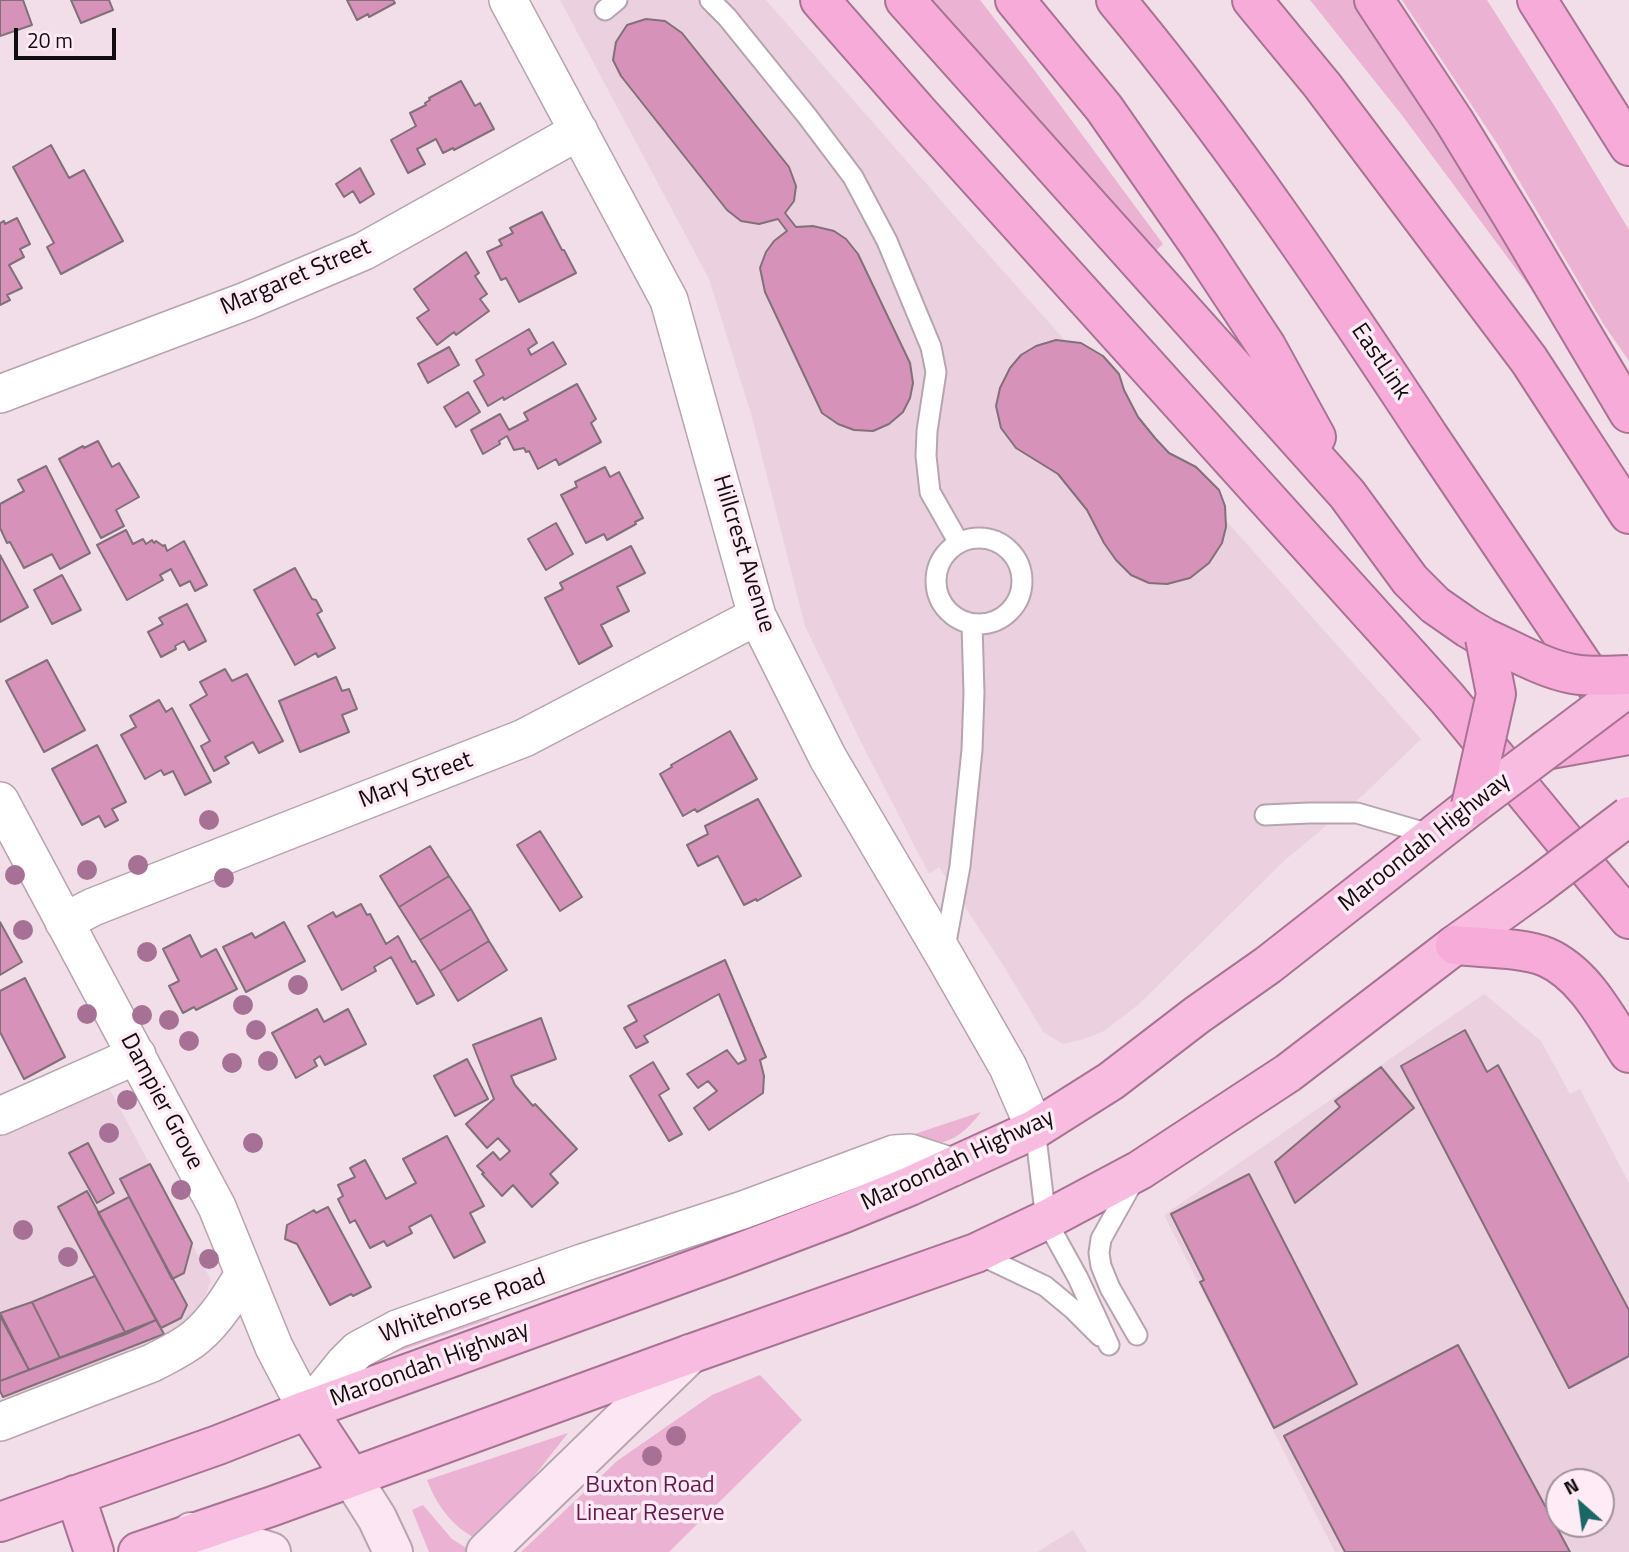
<!DOCTYPE html>
<html>
<head>
<meta charset="utf-8">
<style>
  body { margin:0 }
  #map { position:relative; width:1629px; height:1552px; overflow:hidden; background:#f1dee8; font-family:"Titillium Web",sans-serif }
  canvas { display:block }
  .north { position:absolute; left:1545px; top:1468px; width:70px; height:70px; box-sizing:border-box; background:#feebf5; border:2px solid #a09299; border-radius:50%; rotate:332deg; font-size:19px; font-weight:700; line-height:28px; text-align:center; color:#120c0f }
  .north::after { content:''; display:block; margin:auto; width:24px; height:32px; background:#1a6766; clip-path:polygon(50% 0,100% 100%,50% 72%,0 100%) }
  .scale { position:absolute; left:14px; top:28px; width:102px; height:32px; box-sizing:border-box; border:4px solid #120c0f; border-top:0; padding-left:9px; font-size:21px; line-height:24px; white-space:nowrap; color:#120c0f; -webkit-text-stroke:5px #feebf5; paint-order:stroke }
</style>
</head>
<body>
<div id="map">
<canvas width="1629" height="1552"></canvas>
<div class="north">N</div>
<div class="scale">20 m</div>
</div>
<script>
const c = document.querySelector('canvas').getContext('2d');
c.lineJoin = 'round';
function fill(path, color) {
  c.fillStyle = color;
  c.fill(path, 'evenodd');
}
function stroke(path, color, width, dash) {
  c.strokeStyle = color;
  c.lineWidth = width;
  c.lineCap = dash ? 'butt' : 'round';
  c.setLineDash(dash || []);
  c.stroke(path);
}
function write(font, color, halo, rows, align = 'center') {
  c.font = font + ' "Titillium Web",sans-serif';
  c.lineWidth = 7;
  c.setLineDash([]);
  c.textBaseline = 'middle';
  c.strokeStyle = halo;
  c.fillStyle = color;
  for (const [text, x, y, turn = 0] of rows) {
    c.save();
    c.translate(x, y);
    c.rotate((+turn || 0) * Math.PI / 180);
    c.textAlign = isNaN(turn) ? turn : align;
    if (halo) c.strokeText(text, 0, 0);
    c.fillText(text, 0, 0);
    c.restore();
  }
}
fill(new Path2D(`
  M560 0H766L979 244 1421 739 1363 795 1285 860 1138 1005 1104 1031 1084 1039 1063 1044 1044 1033 1003 965 939 867 929 874 861 742 805 626 752 417 709 279Z
  M1484 994 1541 1041 1570 1094 1580 1089 1629 1183V1552H1335L1164 1215ZM1559 1482H1601V1524H1559Z
  M96 1063 211 1280 194 1326 0 1403V1102Z
  M1073 1530 1087 1552H1037Z`), '#ebd1df');
fill(new Path2D(`
  M922 0H980L1032 67 1163 244 1152 254Z
  M1310 0H1353L1425 107 1551 316 1401 114Z
  M1402 0H1487L1557 110 1629 230V361L1604 325 1498 145Z
  M981 1112C969 1128 954 1143 932 1144 922 1145 910 1140 899 1139Z
  M480 1311 490 1319 383 1357 408 1337Z
  M760 1375 802 1420 669 1552H521L617 1461 712 1395Z
  M568 1433 516 1499 479 1540C453 1528 437 1506 427 1480Z
  M423 1505 452 1539 468 1549V1552H429L412 1510Z`), '#ecb2d4');
const building = new Path2D(`
  M0 0H23L32 25 0 36Z
  M71 0H109L113 10 81 23Z
  M347 0H393L395 3 369 17 368 14 357 20Z
  M646 19 665 21 682 33 789 167 796 186 794 201 785 213 796 227 813 226 834 231 846 239 858 254 910 363 913 383 910 398 903 412 889 424 873 431 854 430 838 424 822 413 765 292 760 268 766 252 774 241 787 231 778 219 759 224 741 221 727 210 621 76 613 60 616 42 627 25Z
  M461 81 475 106 480 103 494 129 454 150 453 148 443 153 436 139 417 149 425 164 408 173 391 140 416 126 410 113 426 105 425 103 430 100 429 98Z
  M51 145 69 178 84 170 123 241 61 274 47 247 54 243 13 167Z
  M360 168 374 194 360 203 353 191 344 197 336 184Z
  M542 212 562 250H564L576 273 519 302 506 278 501 280 487 252 502 245 499 240 513 233 510 228Z
  M17 218 30 244 20 249 24 257 9 265 22 288 7 295 10 300 0 305V223L4 221 5 224Z
  M466 252 479 273 475 276 487 294 480 299 489 311 456 335 454 332 437 345 417 318 429 310 414 289Z
  M529 329 537 343 528 349 531 355 553 342 566 364 504 400 503 397 488 406 474 381 484 375 476 360Z
  M1056 340 1081 343 1103 356 1119 374 1124 390 1138 417 1155 438 1169 453 1196 467 1219 490 1225 506 1226 527 1222 543 1209 563 1190 578 1167 584 1149 583 1131 575 1116 560 1104 543 1087 510 1058 474 1016 448 1001 428 996 406 1000 388 1010 368 1021 355 1036 346Z
  M449 347 459 365 428 383 418 364Z
  M577 384 596 419 591 423 601 442 559 465 556 459 538 469 529 451 526 452 524 448 514 450 507 436 499 441 500 444 483 454 471 430 500 414 509 430 528 420 524 413Z
  M468 392 480 412 456 427 444 407Z
  M98 441 112 467 119 463 139 497 116 510 124 526 101 538 59 459 83 446 84 448Z
  M46 466 90 553 60 569 52 554 24 568 10 542 7 543 0 528V504L24 491 18 480Z
  M605 467 610 477 619 472 643 518 635 522 636 524 607 540 604 534 586 543 561 495 577 487 575 482Z
  M556 523 573 554 546 570 528 539Z
  M126 530 133 544 143 539 146 544 152 540 154 543 156 541 163 546 165 545 167 551 184 541 207 585 195 591 190 581 180 586 171 569 160 575 163 580 127 600 97 545Z
  M631 546 645 573 617 587 629 611 601 625 612 646 579 664 545 598 563 589 560 583Z
  M0 555 28 607 0 622Z
  M295 568 312 599 316 600 322 611 317 614 335 648 318 657 316 653 295 665 254 590Z
  M62 575 81 610 52 624 34 590Z
  M187 604 206 641 189 650 184 641 175 646 176 649 161 657 148 632 163 624 159 618Z
  M47 660 85 730 44 752 6 681Z
  M225 669 232 681 247 674 283 741 259 753 253 742 225 757 229 763 214 771 201 746 210 741 190 705 207 695 200 682Z
  M336 677 342 691 349 689 357 709 342 715 349 732 300 752 279 701Z
  M159 700 166 712 172 708 211 782 185 795 173 771 164 775 161 770 145 779 121 735 136 727 130 716Z
  M730 731 757 779 697 812 695 809 683 816 660 774 672 767 671 765Z
  M97 745 126 802 112 809 118 820 105 827 99 816 82 825 52 769Z
  M758 799 801 876 757 901 756 899 744 905 718 856 698 866 687 845 708 834 705 826Z
  M540 831 582 897 560 911 517 845Z
  M430 846 449 876 399 907 380 876Z
  M449 876 471 909 420 940 399 907Z
  M361 904 367 915 370 914 386 944 398 936 412 962 415 961 434 995 417 1004 391 957 374 967 376 971 342 990 308 926 333 912 336 917Z
  M471 909 489 941 440 971 420 940Z
  M0 922 22 962 0 975Z
  M284 922 305 961 246 992 223 947 252 933 255 938Z
  M190 935 201 957 216 949 237 989 196 1010 194 1007 183 1013 169 986 179 981 163 949Z
  M489 941 507 970 458 1001 440 971Z
  M725 960 766 1057 760 1060 764 1076 763 1093 709 1130 694 1108 717 1091 708 1081 698 1088 687 1074 727 1050 738 1064 746 1060 719 994 644 1036 648 1042 636 1048 624 1028 637 1021 628 1006Z
  M25 978 65 1057 24 1079 0 1032V991Z
  M317 1009 324 1022 348 1009 366 1044 325 1065 320 1056 314 1060 317 1066 296 1078 272 1033Z
  M541 1018 556 1059 511 1076 515 1085 533 1106 535 1104 577 1149 550 1174 558 1183 532 1207 513 1185 502 1196 482 1174 484 1173 477 1166 493 1152 500 1160 510 1151 498 1138 487 1148 466 1124 494 1099 473 1045Z
  M1465 1030 1487 1072 1498 1065 1629 1310V1356L1569 1388 1401 1066Z
  M467 1059 488 1099 455 1116 434 1076Z
  M653 1062 669 1089 659 1095 682 1134 669 1141 630 1076Z
  M1381 1067 1414 1108 1295 1203 1275 1162 1340 1107 1335 1101Z
  M447 1136 484 1206 470 1213 485 1242 454 1258 431 1215 409 1227 412 1233 387 1246 384 1241 370 1248 355 1220 350 1223 338 1199 343 1196 338 1185 355 1177 350 1168 365 1160 386 1199 416 1183 403 1159Z
  M88 1143 114 1193 97 1203 69 1153Z
  M150 1164 192 1243 184 1273 172 1279 120 1179Z
  M1249 1174 1357 1384 1274 1428 1200 1282 1204 1280 1171 1214Z
  M87 1191 156 1320 126 1334 58 1207Z
  M129 1197 187 1305 181 1318 161 1328 98 1213Z
  M328 1207 371 1287 353 1296 351 1294 330 1305 297 1244 285 1239 287 1225 314 1210 316 1213Z
  M95 1276 126 1334 60 1358 32 1302Z
  M32 1302 60 1358 29 1370 0 1313Z
  M0 1316 29 1370 0 1381Z
  M156 1320 164 1334 3 1397 0 1391V1381Z
  M1458 1345 1570 1552H1345L1284 1436Z`);
fill(building, '#d792ba');
stroke(building, '#817079', 2);
const service = new Path2D(`
  M710 0 727 17 807 116 853 177 887 241 931 347 936 372 927 431 926 456 930 492 959 543
  M605 10 617 0
  M936 581a43 43 0 1 1 86 0a43 43 0 1 1-86 0Z
  M1265 815 1309 813H1357L1433 835
  M944 953 960 866 972 750 974 693 972 624
  M1035 1129 1046 1220 1078 1278 1109 1345
  M1134 1180 1101 1239 1099 1253 1101 1266 1110 1288 1137 1335
  M976 1253 1045 1286 1074 1310 1100 1336`);
const minor = new Path2D(`
  M508 0 669 300 757 616 828 758 944 955 1008 1067 1035 1129
  M0 394 246 301 364 251 579 131
  M0 801 217 1207 274 1347 307 1410 344 1364 358 1350 397 1329 582 1263 743 1210 894 1154 910 1153 953 1167
  M64 922 93 907 524 738 757 616
  M0 1116 137 1055
  M0 1422 152 1363C167 1355 183 1348 196 1337 216 1320 230 1297 244 1274`);
const secondary = new Path2D(`
  M351 1477 377 1518 393 1552
  M191 1532 252 1546 271 1552
  M486 1552 690 1354`);
const trunk = new Path2D(`
  M307 1410 351 1477
  M75 1495 94 1552
  M0 1522 218 1445 307 1410 728 1257 844 1213 910 1186 1035 1129 1111 1081 1197 1015 1268 965 1471 806
  M138 1552 273 1506 690 1354 976 1253 1046 1220 1140 1170 1288 1073 1455 945 1537 886`);
const motorway = new Path2D(`
  M820 0 919 113 1447 698 1629 919
  M905 0 1347 494 1410 580 1435 605 1468 628 1485 638
  M1015 0 1104 108 1200 246 1266 346 1316 437
  M1116 0C1230 137 1330 286 1428 435 1495 535 1562 635 1629 734
  M1252 0 1322 85 1529 360 1629 514
  M1374 0 1454 121 1514 219 1629 413
  M1537 0 1629 146
  M1545 750 1629 735
  M1455 945C1481 948 1522 947 1546 957 1585 974 1607 1019 1629 1053`);
stroke(service, '#b6a4ae', 23);
stroke(minor, '#b6a4ae', 40);
stroke(secondary, '#b6a4ae', 42);
stroke(trunk, '#a77392', 42);
stroke(motorway, '#a77392', 42);
stroke(service, '#fff', 19);
stroke(minor, '#fff', 37);
stroke(secondary, '#fde6f3', 38);
stroke(trunk, '#f8bce0', 38);
stroke(motorway, '#f7abd8', 38);
const trunkBridge = new Path2D(`
  M1471 806 1629 687
  M1537 886 1629 816`);
const motorwayBridge = new Path2D(`
  M1485 638C1512 650 1544 669 1573 674 1591 677 1611 676 1629 675
  M1471 806 1496 694 1485 638`);
stroke(trunkBridge, '#a77392', 42, []);
stroke(motorwayBridge, '#a77392', 42, []);
stroke(trunkBridge, '#f8bce0', 38);
stroke(motorwayBridge, '#f7abd8', 38);
c.fillStyle = '#a67194';
for (const [x, y] of [
  [209,820],
  [138,865],
  [87,870],
  [15,875],
  [224,878],
  [23,930],
  [147,952],
  [298,985],
  [243,1005],
  [87,1014],
  [142,1015],
  [169,1020],
  [256,1030],
  [189,1041],
  [268,1061],
  [232,1063],
  [127,1100],
  [109,1133],
  [253,1143],
  [181,1190],
  [23,1230],
  [68,1257],
  [209,1259],
  [676,1436],
  [652,1456]
]) {
  c.beginPath();
  c.arc(x, y, 10, 0, 2 * Math.PI);
  c.fill();
}
write('24px', '#120c0f', '#feebf5', [
  ["Margaret Street",296,278,-23],
  ["EastLink",1380,362,56],
  ["Hillcrest Avenue",743,554,73],
  ["Mary Street",416,781,-21],
  ["Maroondah Highway",1425,843,-38],
  ["Dampier Grove",161,1102,62],
  ["Maroondah Highway",958,1161,-25],
  ["Whitehorse Road",463,1307,-20],
  ["Maroondah Highway",430,1365,-20]
]);
write('24px', '#69184f', '#feebf5', [
  ["Buxton Road",650,1486],
  ["Linear Reserve",650,1514]
]);
</script>
</body>
</html>
